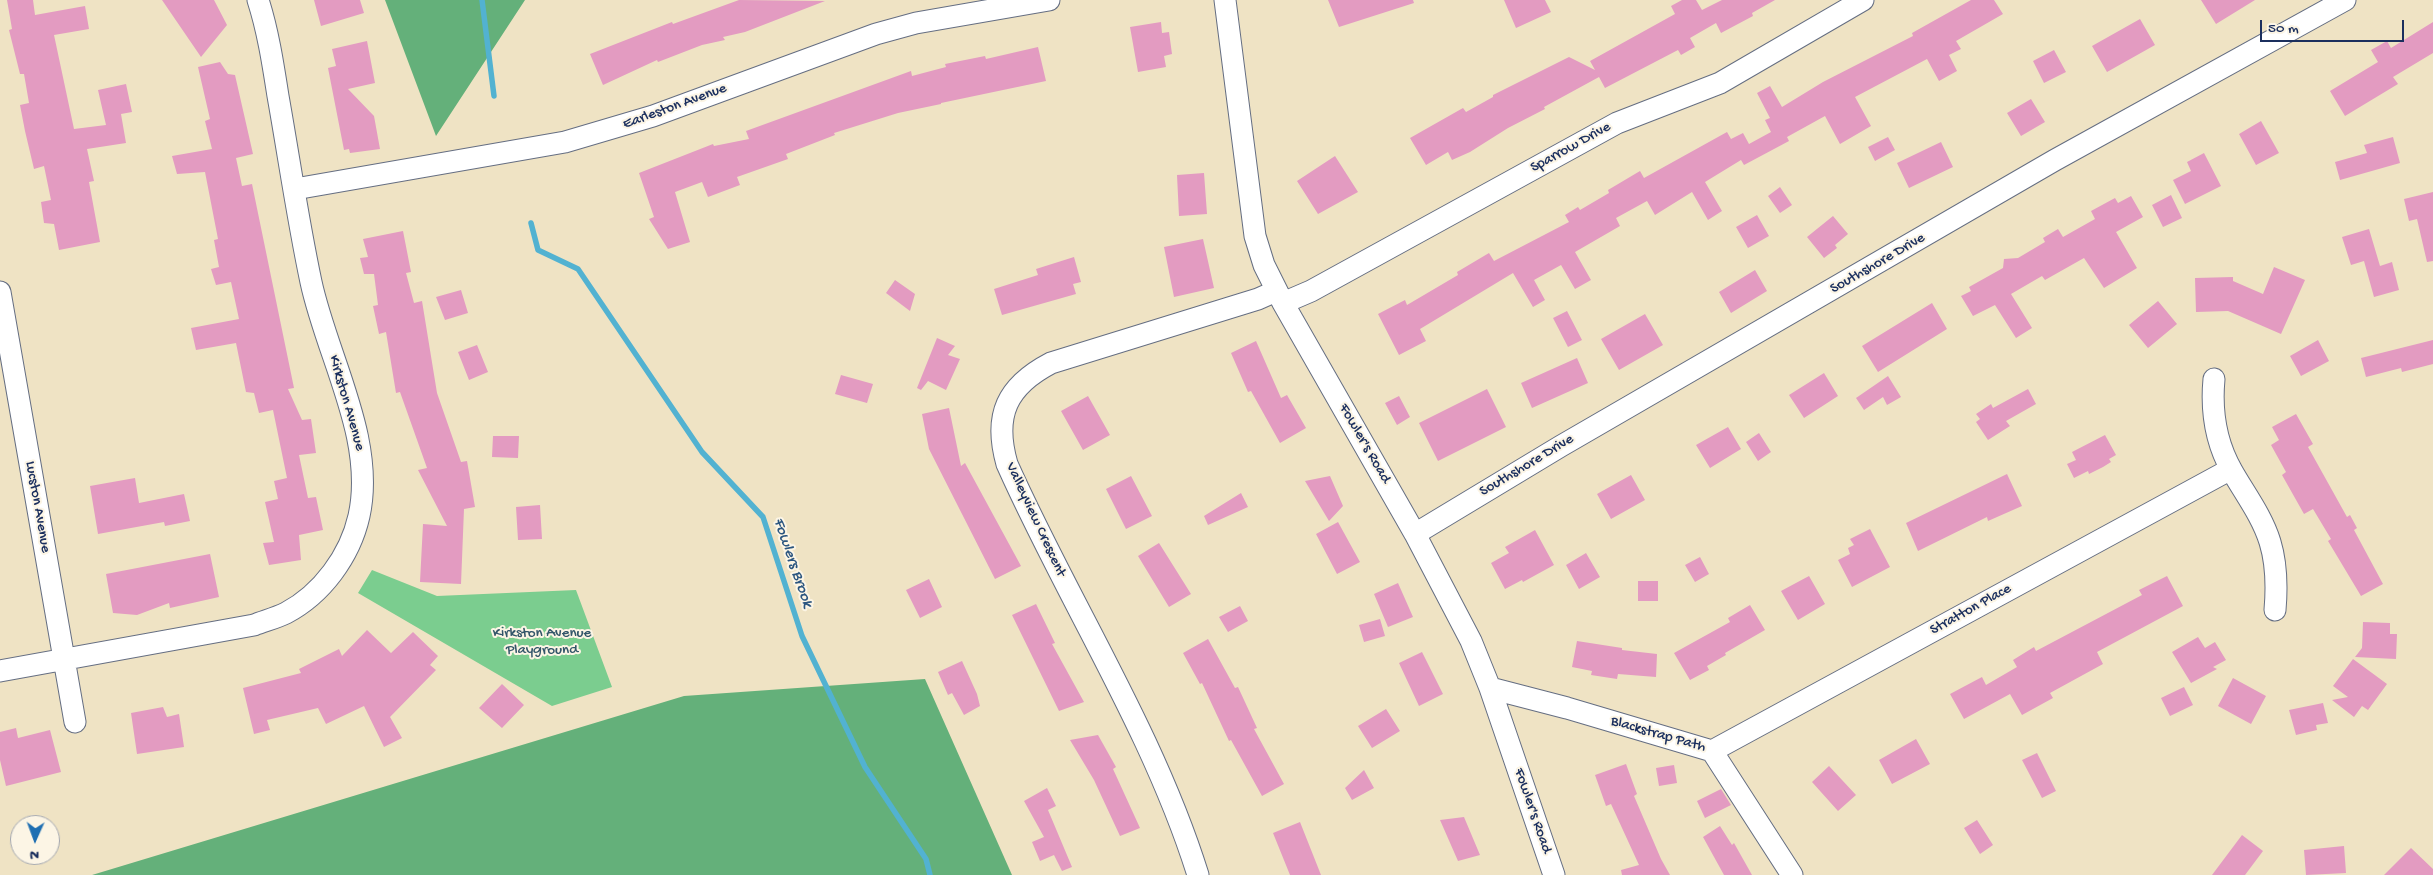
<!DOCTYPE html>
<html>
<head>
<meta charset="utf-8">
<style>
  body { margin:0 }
  #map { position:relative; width:2433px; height:875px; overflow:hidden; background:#efe3c4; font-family:"Gochi Hand",sans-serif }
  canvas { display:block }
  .north { position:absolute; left:10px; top:815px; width:50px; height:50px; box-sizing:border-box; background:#fcf5e5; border:1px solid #a2a6af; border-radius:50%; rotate:182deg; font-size:14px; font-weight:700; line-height:20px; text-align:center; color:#1b2f5e }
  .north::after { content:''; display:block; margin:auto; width:18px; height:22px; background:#1f6fb2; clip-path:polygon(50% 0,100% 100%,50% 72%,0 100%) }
  .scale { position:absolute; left:2260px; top:20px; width:144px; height:22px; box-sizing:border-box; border:2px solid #1b2f5e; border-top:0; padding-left:6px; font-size:15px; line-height:18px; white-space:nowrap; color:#1b2f5e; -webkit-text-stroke:4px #fcf5e5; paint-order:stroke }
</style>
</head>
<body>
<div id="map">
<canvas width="2433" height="875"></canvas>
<div class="north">N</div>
<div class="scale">50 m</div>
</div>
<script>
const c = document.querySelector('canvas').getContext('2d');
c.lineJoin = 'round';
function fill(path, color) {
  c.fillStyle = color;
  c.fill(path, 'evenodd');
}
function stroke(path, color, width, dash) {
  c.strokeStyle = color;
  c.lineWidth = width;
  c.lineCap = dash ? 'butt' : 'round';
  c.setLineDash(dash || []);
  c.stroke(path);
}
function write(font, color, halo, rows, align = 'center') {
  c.font = font + ' "Gochi Hand",sans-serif';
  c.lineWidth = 4;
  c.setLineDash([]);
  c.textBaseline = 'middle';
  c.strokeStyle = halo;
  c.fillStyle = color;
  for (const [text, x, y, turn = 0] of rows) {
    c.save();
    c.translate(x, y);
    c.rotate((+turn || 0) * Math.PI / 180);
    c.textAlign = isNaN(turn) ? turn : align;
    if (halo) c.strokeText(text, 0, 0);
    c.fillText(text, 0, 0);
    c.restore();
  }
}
fill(new Path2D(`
  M372 570 437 596 576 590 612 687 552 706 358 593Z`), '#7bcd8f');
fill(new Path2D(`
  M385 0H525L436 136Z
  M925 679 1012 875H92L684 696Z`), '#64b07a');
stroke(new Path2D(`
  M482 0 494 96
  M531 223 538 250 578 269 702 452 763 517 802 636 865 767 926 859 930 875`), '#52b2d1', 5.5);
fill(new Path2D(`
  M7 0H33L35 15 85 6 89 29 54 35 74 129 106 125 98 90 126 84 132 112 121 114 126 143 87 149 94 181 89 182 100 242 59 250 54 224 44 223 41 202 51 200 44 166 34 169 25 131 20 105 29 103 24 74H20L9 30 12 29Z
  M162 0H214L227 25 201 57Z
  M314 0H360L364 13 321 26Z
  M739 0 825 1 745 32 723 37 725 40 702 45 658 62 657 60 603 85 590 54 672 22 673 24Z
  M1328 0H1413L1414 3 1339 27Z
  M1504 0H1545L1551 12 1516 28Z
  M1682 0H1696L1702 10 1722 0H1775L1752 13 1753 16 1721 33 1716 23 1690 38 1695 47 1681 55 1678 50 1605 88 1599 77 1544 107 1545 109 1508 128 1470 152 1452 160 1448 152 1426 165 1410 138 1463 108 1466 112 1493 97V95L1569 57 1595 70 1590 61 1675 14 1671 6Z
  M1971 0H1994L2003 14 1956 41 1961 49 1949 55 1957 71 1939 81 1927 59 1855 97 1871 126 1840 144 1825 116 1787 137 1789 141 1744 165 1741 160 1705 182 1722 211 1708 220 1692 192 1655 215 1647 201 1616 218 1620 226 1575 252 1591 280 1575 289 1561 265 1534 280 1545 300 1533 307 1513 273 1420 329 1426 341 1399 355 1378 314 1405 300 1407 305 1458 275 1457 272 1489 253 1494 261 1569 222 1565 215 1578 207 1580 210 1609 193 1608 190 1640 171 1644 178 1727 132 1731 139 1743 133 1749 144 1771 132 1765 120 1770 118 1757 93 1770 86 1782 107 1823 82 1913 36 1912 33Z
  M2201 0H2255L2216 24Z
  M2140 19 2155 45 2107 72 2092 46Z
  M1161 22 1162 33 1169 32 1172 54 1164 56 1166 67 1138 72 1130 27Z
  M2433 22V53L2393 77 2398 84 2345 116 2330 91 2378 62 2371 50 2387 41 2391 48Z
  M367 41 375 83 348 89 374 116 380 149 350 153 349 149 344 150 328 68 336 66 332 49Z
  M1038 47 1046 81 941 103V104L898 113 834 133 835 135 786 154 788 159 737 177 740 185 708 197 702 182 675 192 690 242 668 249 649 219 654 217 639 173 713 144 714 146 749 139 746 131 911 71 912 76 946 67 945 64 985 56 986 59Z
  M2054 50 2066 72 2044 83 2033 61Z
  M220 62 228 74 235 75 253 154 236 158 242 186 252 184 294 388 288 389 302 420 311 419 316 453 299 455 308 498 316 497 323 530 299 535 301 560 269 565 263 543 274 542 265 502 278 499 274 481 287 478 273 410 259 413 254 393 246 392 236 343 196 350 191 328 239 319 231 282 216 285 211 269 219 267 214 240 218 239 205 172 177 174 172 156 212 149 205 121 210 119 198 67Z
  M2031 99 2045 122 2021 136 2007 113Z
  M2261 121 2279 153 2256 165 2239 134Z
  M1888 137 1895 150 1875 161 1868 147Z
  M2393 137 2400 163 2340 180 2335 162 2367 153 2364 145Z
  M1941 142 1953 167 1909 188 1897 163Z
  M2204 153 2221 186 2185 204 2173 180 2191 171 2187 162Z
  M1335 156 1358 192 1318 214 1297 181Z
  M1204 173 1207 214 1179 216 1177 175Z
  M1780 187 1792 205 1780 213 1768 196Z
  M2433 192V261L2427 262 2417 219 2409 221 2404 199Z
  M2171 195 2182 218 2163 227 2152 205Z
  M2131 196 2143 217 2116 232 2137 268 2104 288 2084 258 2045 280 2042 276 2011 294 2032 328 2016 338 1995 305 1973 316 1961 296 1971 291 1969 287 2003 268 2004 259 2018 258 2045 242 2043 238 2058 229 2063 237 2095 219 2091 211 2115 198 2118 203Z
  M1757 215 1769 236 1748 248 1736 227Z
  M1833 216 1848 234 1835 245 1837 248 1824 258 1807 237Z
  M2369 229 2380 266 2392 262 2399 290 2374 297 2364 261 2351 265 2342 237Z
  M403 231 411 272 406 273 414 303 422 301 437 393 461 462 467 461 475 507 464 509 461 584 420 582 423 524 447 526 418 470 427 468 400 392 396 393 386 332 379 334 373 306 378 305 374 274H364L360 258 368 257 363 239Z
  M1203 239 1214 288 1174 297 1164 247Z
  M1074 257 1081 282 1073 284 1076 294 1002 315 994 289 1038 275 1036 269Z
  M2274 267 2305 280 2281 334 2228 311 2196 312 2195 278 2233 277V281L2263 294Z
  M1755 270 1767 291 1731 313 1719 292Z
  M895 280 915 294 910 311 886 293Z
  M461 290 468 313 445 320 436 297Z
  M2158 301 2177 324 2148 348 2129 325Z
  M1932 303 1947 329 1878 372 1862 346Z
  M1567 311 1582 340 1568 347 1553 318Z
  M1645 314 1663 345 1619 370 1601 339Z
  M937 338 955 346 948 355 960 359 946 390 928 381 921 390 917 388Z
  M2318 340 2329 361 2301 376 2290 356Z
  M2433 340V364L2402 372 2401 368 2366 377 2361 358Z
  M1256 341 1281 398 1287 395 1306 428 1280 443 1251 391 1248 392 1231 353Z
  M477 345 488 372 469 380 458 352Z
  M1577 358 1588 383 1532 408 1521 383Z
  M1824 373 1838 396 1804 418 1789 395Z
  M841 375 873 384 867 403 835 394Z
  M1888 376 1901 397 1887 405 1883 397 1864 410 1856 398Z
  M1487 389 1506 427 1438 461 1419 423Z
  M2028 389 2036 404 2006 421 2010 426 1988 440 1976 422 1980 419 1976 414 1991 404 1993 408Z
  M1088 396 1110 435 1083 450 1061 411Z
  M1399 396 1410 417 1397 425 1385 403Z
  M949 408 961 466 965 463 1021 566 995 579 929 449 922 414Z
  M2296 414 2313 444 2308 447 2347 517 2350 515 2357 528 2354 530 2383 584 2361 596 2328 541 2331 539 2313 509 2304 514 2282 475 2286 472 2271 445 2279 440 2272 427Z
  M1728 427 1741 449 1710 468 1696 445Z
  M1759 433 1771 452 1758 461 1746 442Z
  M2105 435 2116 455 2109 459 2111 462 2103 467 2089 474 2088 471 2074 478 2067 464 2076 460 2072 452Z
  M493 436H519L518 458 492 457Z
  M2007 474 2022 506 1988 521 1987 517 1918 551 1906 523Z
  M1631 475 1645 500 1611 519 1597 494Z
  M1131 476 1152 516 1126 529 1106 489Z
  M1330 476 1343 506 1329 521 1305 481Z
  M135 478 139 503 184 494 190 521 165 526 164 522 98 534 90 486Z
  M1241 493 1248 507 1208 525 1204 516Z
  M540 505 542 539 518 540 516 507Z
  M1338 522 1360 562 1337 574 1316 534Z
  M1870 529 1890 567 1852 587 1838 560 1850 554 1848 548 1854 545 1850 539Z
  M1535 530 1554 565 1523 582 1522 580 1505 589 1491 563 1509 553 1505 547Z
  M1159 543 1191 594 1169 607 1138 556Z
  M1586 553 1600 577 1579 589 1566 565Z
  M210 554 219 597 170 608 169 603 137 615 113 613 106 574Z
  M1700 557 1709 574 1695 582 1685 565Z
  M1809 576 1825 604 1798 620 1781 591Z
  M2167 576 2183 606 2097 652 2103 664 2050 693 2053 698 2022 715 2010 694 1964 719 1950 694 1982 677 1986 685 2017 667 2013 660 2034 647 2036 651 2142 595 2139 590Z
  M929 579 942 607 920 618 906 590Z
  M1638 581H1658V601H1638Z
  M1398 583 1413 617 1388 627 1374 594Z
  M1036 604 1055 643 1052 644 1084 702 1059 711 1012 615Z
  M1750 605 1765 630 1725 653 1726 655 1707 666 1709 670 1690 680 1674 653 1730 622 1728 618Z
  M1240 606 1248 621 1228 632 1219 617Z
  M1380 619 1385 636 1364 642 1359 625Z
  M2363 622 2390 623V634H2397L2396 659 2355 657 2362 648Z
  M367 630 391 653 413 632 438 656 430 665 436 670 390 717 402 738 384 747 364 706 326 724 318 708 267 720 270 730 254 734 243 688 301 673 299 669 339 649 342 656Z
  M2198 637 2205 648 2215 642 2226 660 2213 667 2217 669 2191 683 2172 652Z
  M1208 639 1235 688 1238 687 1257 728 1254 729 1284 784 1262 796 1231 740 1229 741 1202 683 1200 684 1183 653Z
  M1577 641 1622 648V650L1657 654 1656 677 1618 674 1617 679 1591 675 1592 671 1572 667Z
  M1422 652 1443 694 1419 706 1399 663Z
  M2353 659 2387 684 2368 710 2362 706 2354 717 2332 700 2348 697 2333 686Z
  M962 661 977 694 980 706 964 715 952 693 948 695 938 672Z
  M2233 678 2266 696 2251 724 2218 706Z
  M502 684 524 705 502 728 479 708Z
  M2184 687 2193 705 2170 716 2161 698Z
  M2323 703 2328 723 2316 725 2317 730 2296 735 2289 710Z
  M163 707 167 717 179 714 184 747 137 754 131 713Z
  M1386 709 1400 731 1372 748 1358 726Z
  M16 728 18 738 50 730 61 772 6 786 0 760V732Z
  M1098 735 1116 767 1113 769 1140 828 1120 836 1094 780 1070 740Z
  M1916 739 1930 764 1892 784 1879 760Z
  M2037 753 2056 791 2042 798 2022 760Z
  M1626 764 1637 794 1634 796 1661 859 1670 875H1622L1621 870 1639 865 1611 804 1606 806 1595 775Z
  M1674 765 1677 783 1659 786 1656 768Z
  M1829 766 1856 795 1838 811 1812 782Z
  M1364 770 1374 788 1352 800 1345 788Z
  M1047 788 1056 806 1048 810 1072 867 1062 871 1054 855 1040 861 1032 842 1044 837 1024 801Z
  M1721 789 1731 805 1705 818 1697 801Z
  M1464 817 1480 855 1458 861 1440 820Z
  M1977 820 1993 845 1980 854 1964 828Z
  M1300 822 1321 875H1290L1273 833Z
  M1720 826 1732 845 1734 843 1752 875H1724L1703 837Z
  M2242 835 2263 851 2245 875H2212Z
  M2344 846 2346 873 2306 875 2304 850Z
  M2411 848 2433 869V875H2384Z`), '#e39bc1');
const minor = new Path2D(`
  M1225 0 1255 236 1264 265 1283 303 1415 534 1471 641 1490 688 1554 875
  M295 189 565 142 653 116 876 34 916 23 1049 0
  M0 292 75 722
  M1283 303 1311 291 1617 123 1720 83 1863 0
  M2214 379C2211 411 2216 443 2232 471 2245 494 2262 516 2270 542 2277 565 2277 587 2275 610
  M1415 534 1561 446 2055 160 2345 0
  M0 671 254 625C264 621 276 618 286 613 322 594 350 556 359 516 376 439 327 357 311 282 298 221 289 158 278 96 273 64 268 31 258 0
  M1490 688 1567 708 1712 751 1792 875
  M1712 751 2231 469
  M1198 875C1153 731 1068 601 1007 464 993 415 1007 386 1051 363L1258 299 1276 291`);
stroke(minor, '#656e82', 23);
stroke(minor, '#fff', 21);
write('15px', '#1b2f5e', '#fcf5e5', [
  ["Earleston Avenue",675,107,-20],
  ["Sparrow Drive",1571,148,-29],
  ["Southshore Drive",1878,264,-30],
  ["Kirkston Avenue",346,403,74],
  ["Fowler's Road",1364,444,60],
  ["Southshore Drive",1527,466,-31],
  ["Lucston Avenue",37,507,80],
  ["Valleyview Crescent",1035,520,65],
  ["Stratton Place",1971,610,-29],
  ["Blackstrap Path",1658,735,16],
  ["Fowler's Road",1532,811,71]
]);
write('15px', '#33566a', '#fcf5e5', [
  ["Kirkston Avenue",542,634],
  ["Playground",542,651]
]);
write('italic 16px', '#2c5680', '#fcf5e5', [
  ["Fowlers Brook",792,563,71]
]);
</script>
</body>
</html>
